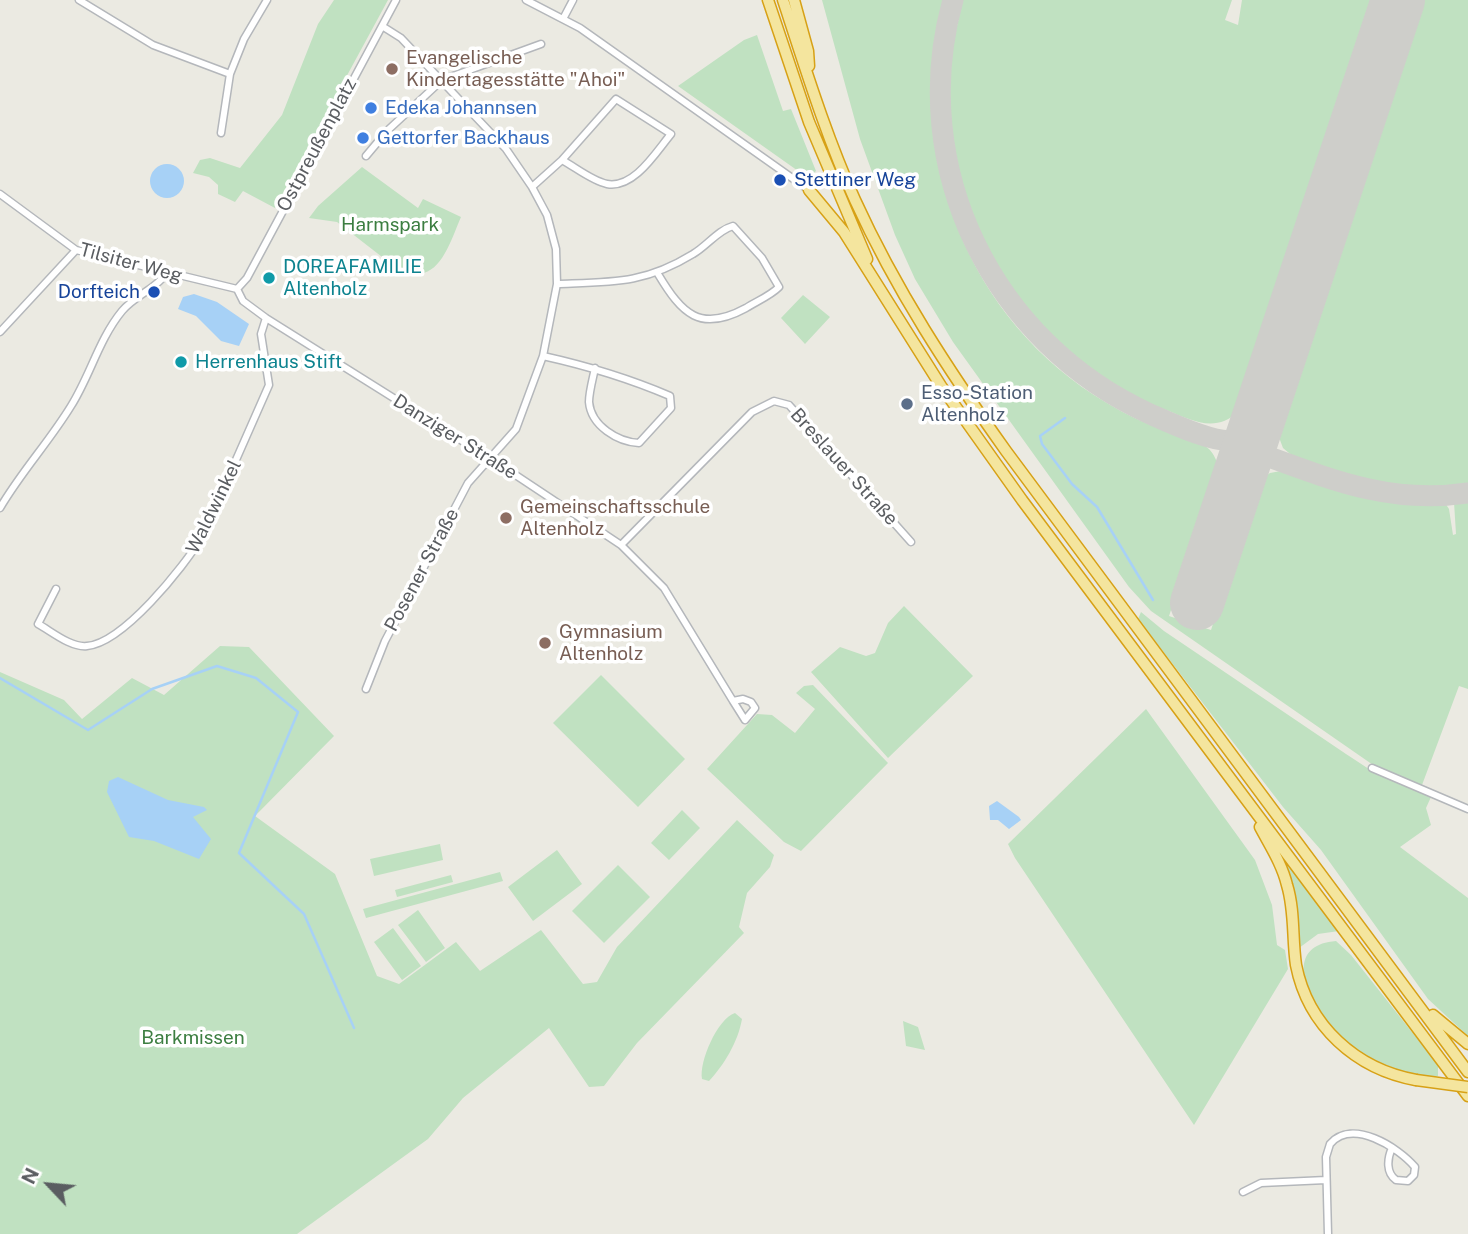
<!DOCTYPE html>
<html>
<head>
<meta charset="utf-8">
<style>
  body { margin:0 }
  #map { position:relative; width:1468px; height:1234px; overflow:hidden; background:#ebeae2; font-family:"Public Sans",sans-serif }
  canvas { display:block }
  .north { position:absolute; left:14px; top:1150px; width:70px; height:70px; -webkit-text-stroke:5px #fff; paint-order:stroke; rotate:296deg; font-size:19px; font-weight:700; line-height:28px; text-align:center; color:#5a5d61 }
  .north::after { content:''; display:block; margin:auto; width:24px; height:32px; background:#5a5d61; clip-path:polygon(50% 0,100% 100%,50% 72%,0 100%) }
</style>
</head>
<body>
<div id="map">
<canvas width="1468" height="1234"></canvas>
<div class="north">N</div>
</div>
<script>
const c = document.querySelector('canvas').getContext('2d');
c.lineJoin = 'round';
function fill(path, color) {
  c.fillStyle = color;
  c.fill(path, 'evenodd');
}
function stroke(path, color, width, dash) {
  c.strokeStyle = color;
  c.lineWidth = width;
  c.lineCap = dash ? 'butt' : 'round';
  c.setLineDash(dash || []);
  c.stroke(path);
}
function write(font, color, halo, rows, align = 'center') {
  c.font = font + ' "Public Sans",sans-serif';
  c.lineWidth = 7;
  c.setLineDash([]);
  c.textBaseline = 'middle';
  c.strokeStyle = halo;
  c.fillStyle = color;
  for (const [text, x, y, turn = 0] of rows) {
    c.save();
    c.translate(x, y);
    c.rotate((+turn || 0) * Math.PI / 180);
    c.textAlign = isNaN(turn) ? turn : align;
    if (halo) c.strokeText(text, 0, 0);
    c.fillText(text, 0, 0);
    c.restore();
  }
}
fill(new Path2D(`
  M334 0H388L275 208 243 191 235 202 218 194V185L209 177 193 173 200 160 210 158 240 168 282 115 318 24Z
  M822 0H945C903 155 968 321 1107 403 1125 414 1145 423 1165 431 1179 436 1197 438 1209 449 1214 454 1216 460 1219 467L1169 616 1211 630 1260 480 1270 473 1286 470 1372 499 1412 504 1445 503 1449 509 1453 535 1456 534 1454 502 1468 499V689L1459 686 1422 785 1376 767 1151 611 1129 587 953 342 915 279 895 235 860 139Z
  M963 0H1232L1225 20 1238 25 1242 0H1375L1239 411C1215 434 1192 420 1166 410 1032 359 951 230 949 90 949 59 956 29 963 0Z
  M1421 0H1468V484L1416 490 1375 484 1296 459 1283 448 1277 432Z
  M757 35 783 111 791 109 816 171 808 178 678 86 744 40Z
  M362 167 418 208 423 199 461 217C453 235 444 267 424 273L410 268 395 267 337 222 309 218 318 206Z
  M803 295 830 317 805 344 781 318Z
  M904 606 973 676 888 758 811 672 840 647 866 656 875 653 888 623Z
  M1141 612 1164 631 1346 754 1375 773 1431 797 1426 808 1431 825 1400 847 1468 898V1036L1428 999 1321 850 1283 807 1138 619Z
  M220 646 249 647 334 736 255 816 335 874 377 976 399 984 456 942 480 971 541 930 583 984 597 982 617 947 737 820 774 855 770 867 747 893 739 927 744 933 637 1043 604 1086 589 1087 549 1028 463 1098 428 1139 297 1234H0V672L64 700 82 719 132 678 164 695Z
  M601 675 685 759 638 807 553 723Z
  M813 685 888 763 801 851 784 842 707 769 757 714 772 715 795 733 815 709 796 693 804 686Z
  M1146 709 1255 860 1272 905 1277 945 1285 950 1288 969 1194 1125 1015 858 1008 844Z
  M682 810 700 828 669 860 651 843Z
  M440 844 443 860 374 876 370 859Z
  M1278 847 1339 931 1318 934 1299 948Z
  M557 850 582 884 533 921 508 887Z
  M618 865 650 897 604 943 572 911Z
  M500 872 503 881 366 918 363 909Z
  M451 875 453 882 397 897 395 890Z
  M418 910 445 948 426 962 398 925Z
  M393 928 421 966 402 980 374 942Z
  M1336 941 1351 955 1438 1065V1076C1365 1097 1246 948 1336 941Z
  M735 1013 742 1019C738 1042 724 1065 709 1081L702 1079C699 1062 717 1019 735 1013Z
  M903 1021 918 1027 925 1050 906 1046Z`), '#c0e1c1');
fill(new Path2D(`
  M150 181a17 17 0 1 1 34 0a17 17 0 1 1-34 0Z
  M194 294 217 302 249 324 239 346 221 341 196 316 178 309 183 297Z
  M118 777 168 800 204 807 207 810 193 817 211 839 199 859 154 841 129 837 107 792 109 781Z
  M997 801 1019 817 1021 820 1009 829 998 820H990L989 806Z`), '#a7d1f6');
stroke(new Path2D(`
  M1065 418 1040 436 1042 444 1072 484 1097 507 1153 600
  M0 678 88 730 152 689 217 666 256 678 298 712 239 853 304 914 354 1028`), '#a7d1f6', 2.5);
stroke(new Path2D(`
  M953 0C906 167 993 343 1150 414 1168 422 1217 445 1235 440L1252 423 1267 394
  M1263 410 1260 445 1269 457C1337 482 1394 504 1468 493`), '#cececa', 21);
stroke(new Path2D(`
  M1197 603 1398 0`), '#cececa', 54);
const minor = new Path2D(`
  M79 0 153 45 230 74
  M526 0 580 28 809 190
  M563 19 573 0
  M221 133 230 74 244 39 267 0
  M366 156 387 131 442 80 541 44
  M532 187 562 160 616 99 671 134C656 152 634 189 607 184 592 181 575 167 562 160
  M0 194 76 250 237 289
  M557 284C613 282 644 284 693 254 707 246 718 230 733 226L762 258 779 287C770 296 757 301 746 308 700 333 682 314 658 274
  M237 289 243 301 266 318 502 466 621 545 664 588 733 701
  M237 289 247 278 396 0
  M0 332 76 250
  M543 356C588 366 628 378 670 396L671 408 639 443C618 442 591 426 589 402 589 392 593 378 595 368
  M0 508C21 472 49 442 71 406 90 376 99 339 122 311 135 295 156 289 167 273
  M621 545 752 412 774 401 789 405 911 542
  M56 589 38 624C51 631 71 648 87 646 123 643 183 568 202 537L269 385 261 334 266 318
  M366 689 385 641 468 483 516 429 543 356 557 284 556 249 547 215 532 187 506 149 401 38 382 26
  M743 699 751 702 755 708 745 720 733 701Z
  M1372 768 1468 809
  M1243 1192 1261 1183 1326 1180
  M1328 1234 1326 1157 1330 1144C1352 1118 1398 1147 1415 1167L1414 1175 1408 1181 1396 1180C1386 1173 1387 1159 1392 1148`);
const trunk = new Path2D(`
  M768 0 809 122 867 259
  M783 0C805 67 826 136 855 200 896 290 949 371 1006 451L1468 1072
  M794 0 808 51 809 66
  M809 190 844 232 941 386 1022 500 1468 1096
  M1260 827C1270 846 1282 864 1287 885 1295 911 1292 938 1296 965 1308 1026 1356 1069 1416 1080
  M1433 1015 1468 1044`);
stroke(minor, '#b4b7bb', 9);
stroke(trunk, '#d7a116', 13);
stroke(minor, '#fff', 6);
stroke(trunk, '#f4e59e', 10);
const trunkBridge = new Path2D(`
  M1416 1080 1468 1087`);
stroke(trunkBridge, '#d7a116', 13, []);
stroke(trunkBridge, '#f4e59e', 10);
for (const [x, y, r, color] of [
  [392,69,7,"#8d6e63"],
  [371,108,7,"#3f7fe0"],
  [363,138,7,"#3f7fe0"],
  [780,180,7,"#1a4fb4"],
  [269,278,7,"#0f9aa8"],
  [154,292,7,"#1a4fb4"],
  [181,362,7,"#0f9aa8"],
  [907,404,7,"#5c6f8a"],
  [506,518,7,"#8d6e63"],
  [545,643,7,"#8d6e63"]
]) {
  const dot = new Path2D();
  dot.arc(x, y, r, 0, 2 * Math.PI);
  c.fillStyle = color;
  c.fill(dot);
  stroke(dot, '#fff', 2.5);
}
write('19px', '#785e54', '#fff', [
  ["Evangelische",406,58],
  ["Kindertagesstätte \"Ahoi\"",406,80],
  ["Gemeinschaftsschule",520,507],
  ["Altenholz",520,529],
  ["Gymnasium",559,632],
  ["Altenholz",559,654]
], 'left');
write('19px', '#366cbe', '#fff', [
  ["Edeka Johannsen",385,108],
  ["Gettorfer Backhaus",377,138]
], 'left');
write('19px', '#5a5d61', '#fff', [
  ["Ostpreußenplatz",317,145,-62],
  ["Tilsiter Weg",131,263,15],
  ["Danziger Straße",455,437,32],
  ["Breslauer Straße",844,467,48],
  ["Waldwinkel",214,507,-64],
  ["Posener Straße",422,570,-62]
]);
write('19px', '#164399', '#fff', [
  ["Stettiner Weg",794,180],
  ["Dorfteich",140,292,"right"]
], 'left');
write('19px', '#3c7e41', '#fff', [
  ["Harmspark",390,225],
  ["Barkmissen",193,1038]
]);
write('19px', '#0d838f', '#fff', [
  ["DOREAFAMILIE",283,267],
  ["Altenholz",283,289],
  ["Herrenhaus Stift",195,362]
], 'left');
write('19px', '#4e5e75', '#fff', [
  ["Esso-Station",921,393],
  ["Altenholz",921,415]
], 'left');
</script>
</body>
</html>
